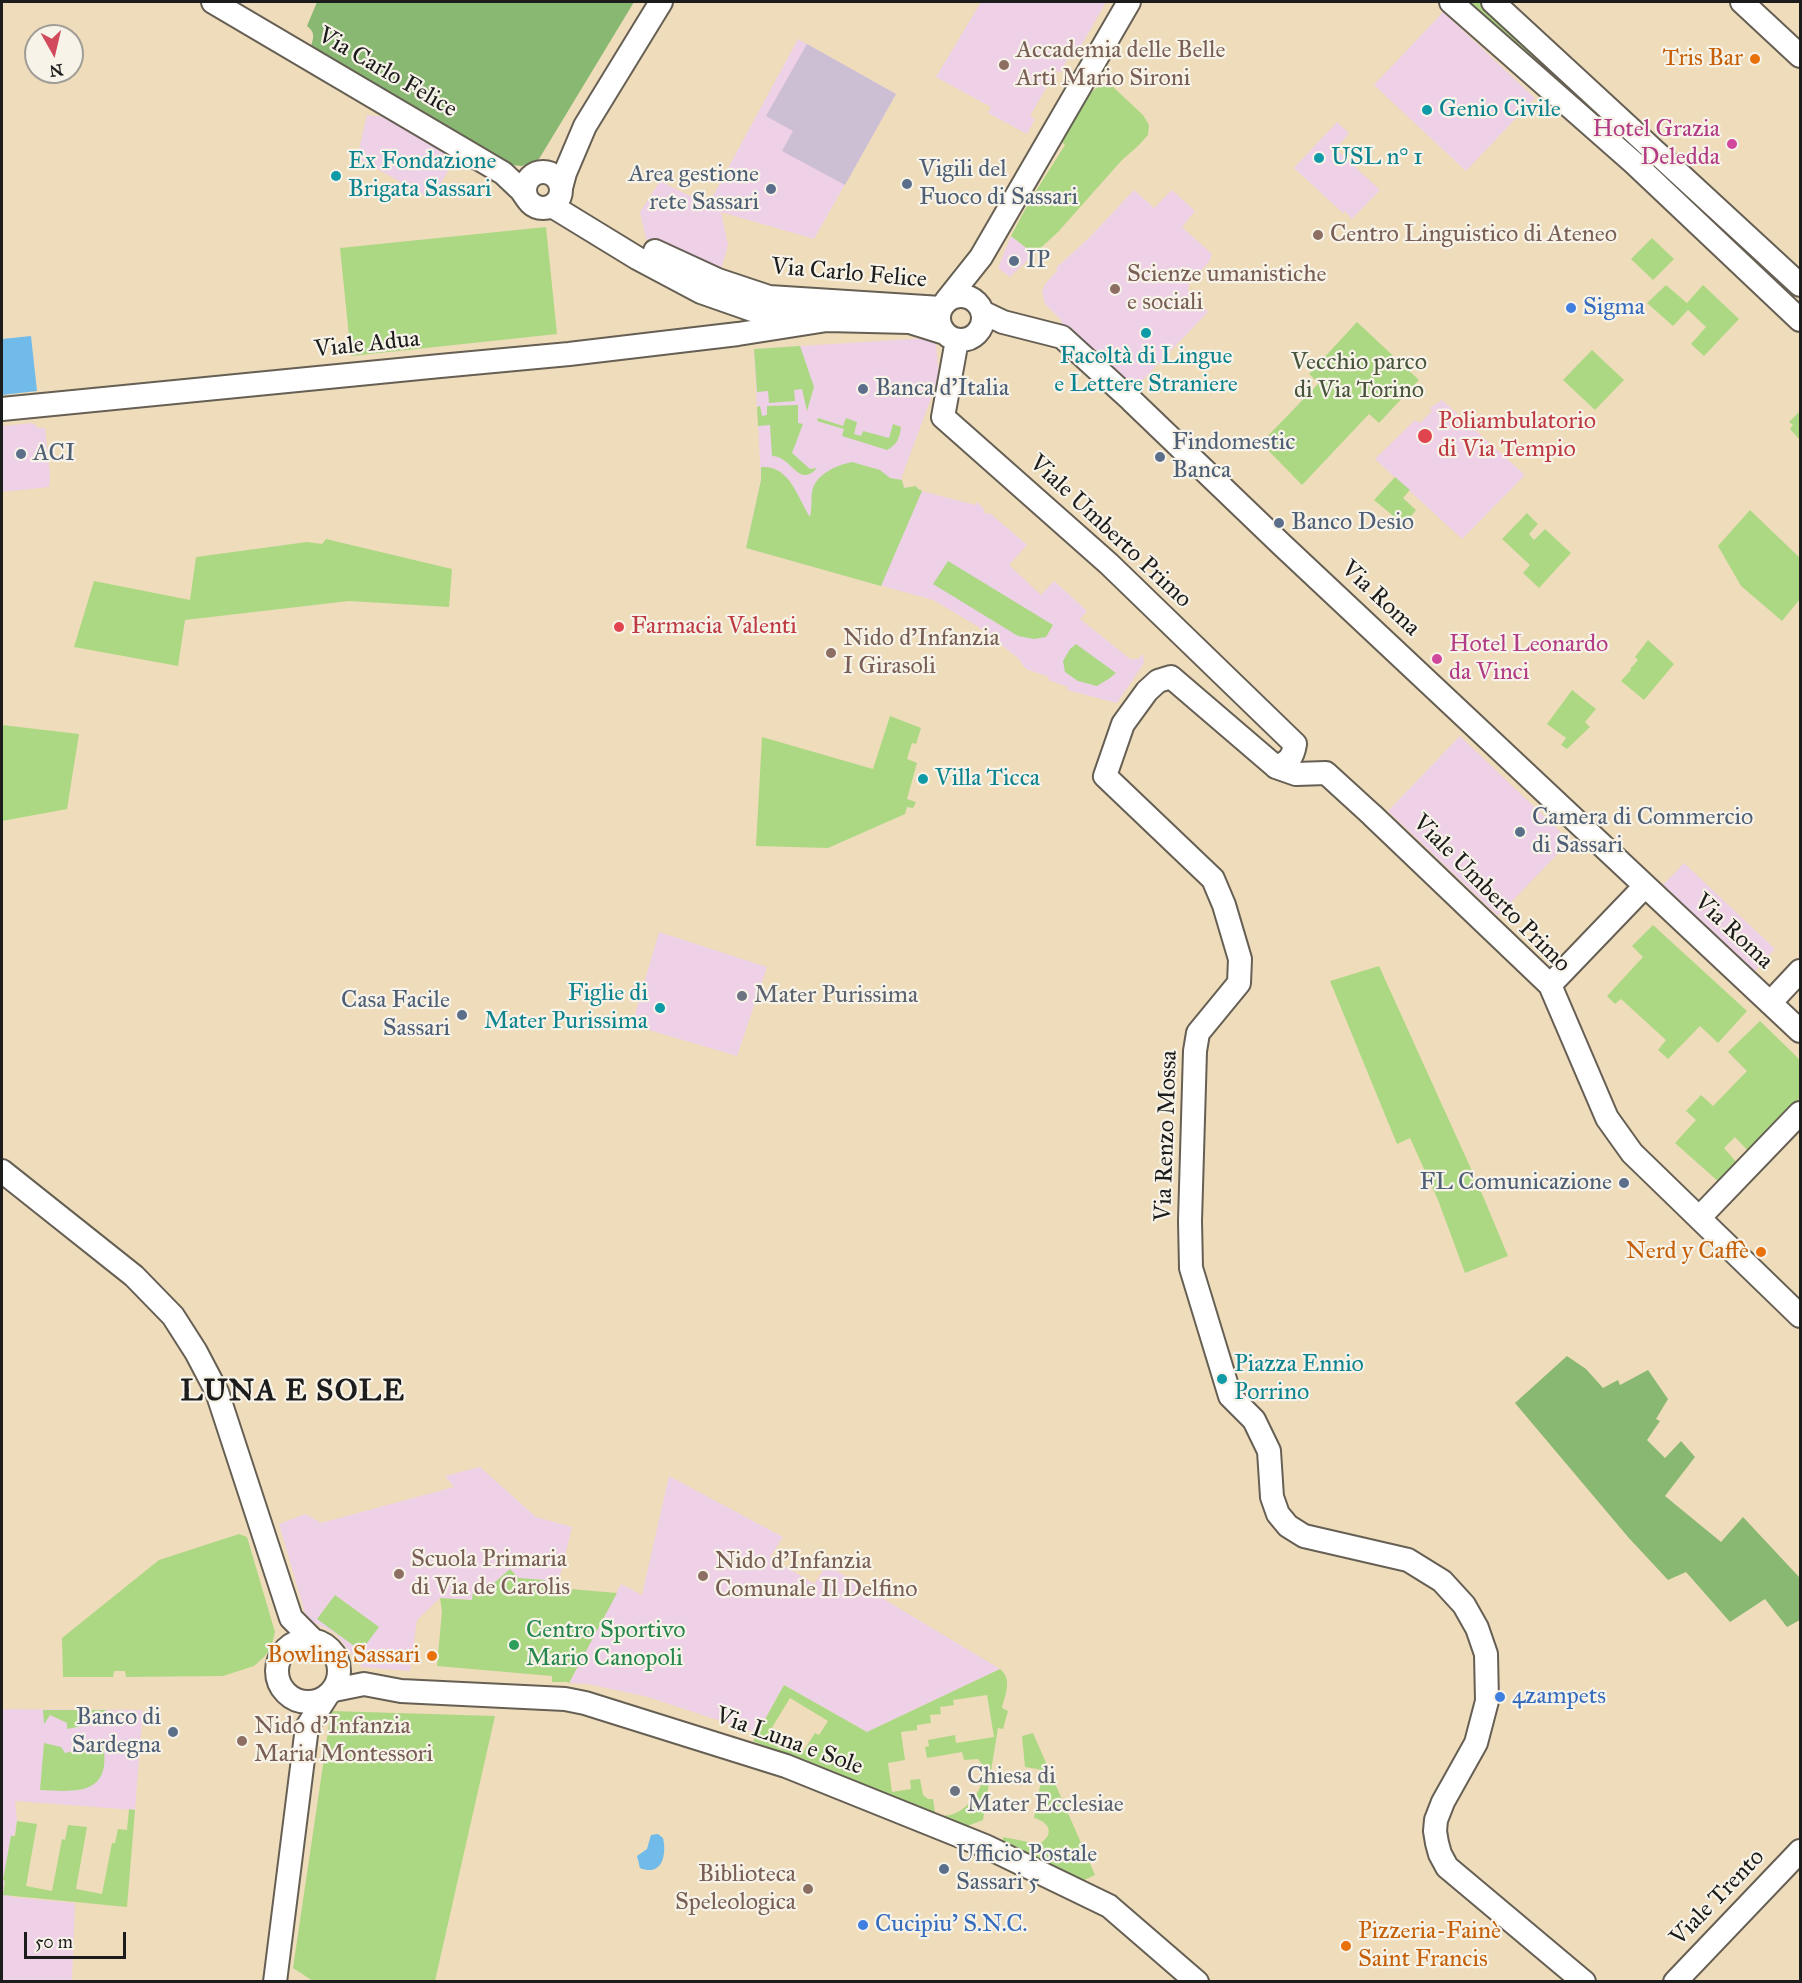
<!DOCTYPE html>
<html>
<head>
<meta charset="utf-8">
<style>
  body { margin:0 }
  #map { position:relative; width:1802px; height:1983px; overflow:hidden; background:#efdcbb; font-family:"IM FELL Great Primer",serif }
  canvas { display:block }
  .frame { position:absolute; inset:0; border:3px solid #1c1c1c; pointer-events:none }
  .north { position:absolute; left:24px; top:24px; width:60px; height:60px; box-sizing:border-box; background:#f7f3e8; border:2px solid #9f9d96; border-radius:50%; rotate:172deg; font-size:16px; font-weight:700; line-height:24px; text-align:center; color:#1c1c1c }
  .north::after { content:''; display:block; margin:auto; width:21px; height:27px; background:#d1495b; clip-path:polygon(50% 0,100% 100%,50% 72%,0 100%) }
  .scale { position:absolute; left:24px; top:1932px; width:102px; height:27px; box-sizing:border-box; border:3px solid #1c1c1c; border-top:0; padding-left:8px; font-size:18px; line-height:21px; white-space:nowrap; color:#1c1c1c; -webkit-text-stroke:4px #f7f3e8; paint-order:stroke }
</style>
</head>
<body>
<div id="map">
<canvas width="1802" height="1983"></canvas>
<div class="frame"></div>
<div class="north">N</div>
<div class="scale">50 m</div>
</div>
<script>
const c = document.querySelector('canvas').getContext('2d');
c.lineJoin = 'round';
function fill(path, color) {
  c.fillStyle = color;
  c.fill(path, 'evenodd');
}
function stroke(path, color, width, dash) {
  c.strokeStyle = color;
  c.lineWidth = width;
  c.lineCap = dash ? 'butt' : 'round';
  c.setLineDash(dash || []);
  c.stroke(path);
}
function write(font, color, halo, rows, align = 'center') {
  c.font = font + ' "IM FELL Great Primer",serif';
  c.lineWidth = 4.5;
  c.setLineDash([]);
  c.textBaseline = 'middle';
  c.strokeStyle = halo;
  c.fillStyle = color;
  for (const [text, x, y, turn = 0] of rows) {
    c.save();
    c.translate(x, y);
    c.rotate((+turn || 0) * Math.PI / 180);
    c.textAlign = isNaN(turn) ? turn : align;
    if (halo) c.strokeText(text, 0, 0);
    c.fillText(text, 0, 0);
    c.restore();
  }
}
fill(new Path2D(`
  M981 2H1106L1073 60 1068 58 1060 73 1056 71 1030 116 1035 119 1027 134 988 113 991 107 936 77Z
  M1443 12 1535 98 1466 171 1374 85Z
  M798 39 896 94 814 239 721 212 728 245 721 270 696 263 646 239 640 212 660 181 708 205Z
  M367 115 385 117 443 151 453 162 432 199 357 158Z
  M1337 122 1349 133 1336 149 1380 190 1352 219 1345 211 1343 213 1294 168Z
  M1134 190 1154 208 1172 190 1195 211 1182 227 1212 254 1209 262 1189 283 1188 290 1208 312 1134 389 1072 330 1070 331 1061 323 1062 321 1045 304 1042 292 1045 284 1058 270 1056 268 1088 239Z
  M1011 236 1034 254 1010 277 998 268Z
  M926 338 934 341 936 345 939 377 901 479 904 488 916 486 917 488 922 491 975 505 977 502 984 509V513L991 514 1027 545 1009 565 1041 595 1054 581 1087 611 1080 619 1130 659H1138L1143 654 1144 663 1117 703 1067 690 1068 687 1048 680 1049 677 1026 669 1018 658 977 626 933 600 746 548 761 480 754 349Z
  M1442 400 1525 475 1462 539 1375 459 1415 420 1420 423 1432 411 1430 408Z
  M31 423 36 425 37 428H45L50 476 49 487 2 492V426Z
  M1460 736 1570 841 1498 916 1388 811Z
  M1684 863 1775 949 1755 971 1663 885Z
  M659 932 767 967 737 1056 632 1025Z
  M480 1467 536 1517 572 1527 557 1588 547 1587 545 1580 519 1578 485 1591 473 1600 440 1598 417 1620 410 1671 362 1667 335 1633 311 1621 305 1613 279 1524 305 1514 321 1523 454 1487 445 1476Z
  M669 1476 783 1537 770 1557 814 1584 827 1565 1000 1669 867 1732 784 1685 757 1733 648 1697 588 1684 569 1683 621 1584 642 1595Z
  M2 1709 143 1710 135 1810 15 1801 17 1821 14 1836H12L4 1886 12 1897 75 1903 72 1981 2 1982Z`), '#eed0e7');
fill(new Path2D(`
  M807 44 896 94 845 185 782 151 793 131 766 116Z`), '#ccbed3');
fill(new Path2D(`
  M1464 2H1488L1558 65 1546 78Z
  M1106 84 1112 86 1143 115 1149 125 1148 135 1138 146 1122 160 1058 232 1034 254 1011 236 1029 202 1065 145 1062 142C1071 126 1086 86 1106 84Z
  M546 227 557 334 351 356 340 248Z
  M1652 238 1674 259 1653 280 1631 259Z
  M1666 285 1687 303 1703 285 1739 319 1704 356 1691 344 1706 327 1688 310 1673 326 1647 303Z
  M1357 322 1419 380 1379 423 1369 414 1302 485 1261 443 1319 383 1309 374Z
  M800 346 814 387 807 411 802 389 794 390 795 401 769 403 768 391 757 392 754 349Z
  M1592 350 1624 380 1595 410 1563 380Z
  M798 405V423L803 424 792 453 810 469 817 468C798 489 792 456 772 456L770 425 758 426 757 407 760 406 762 416 767 415V406Z
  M1800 411V440L1790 429 1793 425 1789 422Z
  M818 418 843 426 846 418 857 422 854 434 861 436 863 431 889 438 893 424 901 427C900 437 897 445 887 450L842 436 844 429 817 421Z
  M852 462 880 470 890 478 902 480 904 488 916 486 917 488 922 491 881 586 746 548 761 480V467C790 465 797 497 810 517 812 509 811 500 812 492 815 474 837 465 852 462Z
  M1395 477 1410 490 1403 498 1416 510 1404 525 1374 500Z
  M1750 510 1800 558V599L1782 621 1741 586 1718 546Z
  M1527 513 1538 524 1529 534 1534 540 1545 529 1571 553 1539 588 1523 573 1530 565 1502 539Z
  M326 539 452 569 449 607 349 601 185 620 178 666 74 647 94 581 190 600 196 557 307 542 322 544Z
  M948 561 1053 625 1046 637 1034 639 1018 636 933 584Z
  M1648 640 1674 664 1644 700 1621 681 1631 670 1630 669 1638 660 1635 657Z
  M1076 644 1116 673 1110 678 1097 686 1078 681 1065 672 1063 661 1070 649Z
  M1572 690 1596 709 1585 722 1590 727 1567 749 1561 745 1566 738 1547 724Z
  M890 716 921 728 916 744 912 743 907 759 917 763 907 799 916 802 913 808 907 807 905 814 828 848 756 846 762 737 873 769Z
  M2 725 79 734 67 809 2 821Z
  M1653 925 1747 1011 1718 1043 1700 1026 1668 1059 1658 1050 1666 1040 1621 999 1615 1004 1607 996 1643 957 1632 946Z
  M1379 966 1477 1182 1508 1256 1465 1273 1438 1200 1410 1138 1397 1144 1330 981Z
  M1760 1021 1800 1060V1098L1749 1152 1735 1137 1724 1148 1738 1164 1720 1183 1675 1143 1696 1120 1686 1111 1701 1095 1713 1106 1747 1071 1728 1052Z
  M239 1534 247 1537 275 1632 271 1648 264 1657 254 1666 223 1676 126 1677 125 1671H114L113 1677H63L62 1638 159 1560Z
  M510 1569 519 1578 545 1580 547 1587 617 1593 569 1683 567 1682H552V1676L437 1666 442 1611 440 1598 472 1600 473 1591H485Z
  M335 1595 379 1627 361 1651 317 1619Z
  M1000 1669C1013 1679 1005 1695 1002 1708L1008 1711 1003 1729 998 1728 983 1820 962 1828 753 1741 784 1685 867 1732ZM987 1695 994 1737 956 1743 955 1735 928 1740 929 1746 925 1747 927 1758 962 1752 964 1760 978 1759C997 1781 959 1827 935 1813L933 1799H928L923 1795 920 1779 910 1780 911 1789 892 1792 888 1763 905 1760 901 1732 917 1730V1725L931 1723 930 1715 941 1714 940 1707 954 1705 953 1700ZM790 1698 828 1721 819 1735 815 1733 801 1755 784 1745 781 1749 765 1739Z
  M43 1710H106L108 1721 67 1729V1723L50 1715 44 1724Z
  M331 1711 495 1716 435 1981H313L293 1968Z
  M1033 1733 1095 1875 1078 1883 1003 1843V1837L1039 1844C1055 1835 1050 1822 1034 1818L1043 1770 1025 1767 1022 1736Z
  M44 1743 61 1747 65 1753 103 1744C112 1795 78 1792 40 1790Z
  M129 1809 135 1810 127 1907 3 1895 5 1881 3 1880 11 1836H15L17 1821 37 1824 26 1886 52 1891 62 1839 65 1840 68 1825 87 1827 76 1889 102 1894 112 1843H115L118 1829 127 1830Z`), '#acd884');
fill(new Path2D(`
  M317 2H634L539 159 522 166 510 165 311 46C314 37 315 32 307 26Z
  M1567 1356 1586 1369 1603 1388 1618 1380 1620 1385 1648 1370 1668 1399 1656 1419 1660 1421 1647 1440 1665 1458 1681 1441 1695 1457 1665 1496 1721 1542 1743 1517 1800 1578V1620L1787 1627 1765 1599 1730 1622 1686 1572 1668 1580 1628 1537 1515 1403Z`), '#89b872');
fill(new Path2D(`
  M31 336 37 391 2 395V339Z
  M658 1834 663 1838C667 1855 662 1877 640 1868L637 1856 647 1849 651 1835Z`), '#70bbe9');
const secondary = new Path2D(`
  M213 2 503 173 521 190 528 200
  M1451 2 1634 163 1800 320
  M1493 2 1800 285
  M1742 2 1800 56
  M525 190a18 18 0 1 1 36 0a18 18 0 1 1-36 0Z
  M561 188 565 173 585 126 661 2
  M552 206 637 258 701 292 764 314 827 320 910 322 945 333
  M655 251 718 280 769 297 941 308
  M939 318a22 22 0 1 1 44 0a22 22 0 1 1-44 0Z
  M946 301 981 257 1129 2
  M982 312 1003 322 1062 337 1131 400 1281 544 1800 1031
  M957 340 943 417 1109 564 1295 744C1293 757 1289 762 1276 767
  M2 409 440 366 569 354 738 334 827 320
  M1550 985 1645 886
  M1770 1003 1800 971
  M2 1171 134 1276 173 1316 196 1352 217 1392 291 1618 313 1640
  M1699 1218 1800 1113
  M277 1671a31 31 0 1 1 62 0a31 31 0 1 1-62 0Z
  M334 1690 364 1684 401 1691 565 1699 585 1703 786 1766 985 1846 1109 1906 1197 1982
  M275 1982 307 1727 327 1696
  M1584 1982 1447 1867 1440 1854 1437 1843 1435 1831 1436 1820 1443 1802 1476 1743 1487 1701 1486 1654 1477 1628 1464 1605 1442 1581 1408 1560 1304 1536 1288 1526 1278 1514 1272 1497 1269 1451 1254 1420 1230 1396 1191 1268 1190 1221 1195 1051 1198 1033 1239 983 1240 959 1224 905 1213 879 1105 776 1123 724 1147 691 1158 681 1171 677 1276 767 1296 774 1326 773 1372 815 1550 985 1607 1118 1632 1153 1800 1316
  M1675 1982 1800 1851`);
stroke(secondary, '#665f54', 26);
stroke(secondary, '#fff', 22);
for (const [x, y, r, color] of [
  [1755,59,6,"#e8710a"],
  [1004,65,6,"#8d6e63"],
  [1427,110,6,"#0f9aa8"],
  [1732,144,6,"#d1479c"],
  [1319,158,6,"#0f9aa8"],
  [336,176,6,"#0f9aa8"],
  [907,184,6,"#5c6f8a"],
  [771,189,6,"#5c6f8a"],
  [1318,235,6,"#8d6e63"],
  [1014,261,6,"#5c6f8a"],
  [1115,289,6,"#8d6e63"],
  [1571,308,6,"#3f7fe0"],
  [1146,333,6,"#0f9aa8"],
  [863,389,6,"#5c6f8a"],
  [1425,436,8,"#e0444e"],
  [21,454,6,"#5c6f8a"],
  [1160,457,6,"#5c6f8a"],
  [1279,523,6,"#5c6f8a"],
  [619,627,6,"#e0444e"],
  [831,653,6,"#8d6e63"],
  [1437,659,6,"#d1479c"],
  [923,779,6,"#0f9aa8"],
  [1520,832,6,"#5c6f8a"],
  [742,996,6,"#6b7280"],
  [660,1008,6,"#0f9aa8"],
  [462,1015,6,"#5c6f8a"],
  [1624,1183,6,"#5c6f8a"],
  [1761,1252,6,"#e8710a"],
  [1222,1379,6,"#0f9aa8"],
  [399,1574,6,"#8d6e63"],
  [703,1576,6,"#8d6e63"],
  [514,1645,6,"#2e9e5b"],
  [432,1656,6,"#e8710a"],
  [1500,1697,6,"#3f7fe0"],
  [173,1732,6,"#5c6f8a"],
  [242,1741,6,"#8d6e63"],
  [955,1791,6,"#6b7280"],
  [944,1869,6,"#5c6f8a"],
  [808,1889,6,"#8d6e63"],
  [863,1925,6,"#3f7fe0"],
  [1346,1946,6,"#e8710a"]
]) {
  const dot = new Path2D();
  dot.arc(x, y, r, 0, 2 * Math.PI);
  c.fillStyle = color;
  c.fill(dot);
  stroke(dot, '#f7f3e8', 2);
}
write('24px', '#785e54', '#f7f3e8', [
  ["Accademia delle Belle",1016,51],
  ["Arti Mario Sironi",1016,79],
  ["Centro Linguistico di Ateneo",1330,235],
  ["Scienze umanistiche",1127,275],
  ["e sociali",1127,303],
  ["Nido d'Infanzia",843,639],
  ["I Girasoli",843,667],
  ["Scuola Primaria",411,1560],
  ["di Via de Carolis",411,1588],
  ["Nido d'Infanzia",715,1562],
  ["Comunale Il Delfino",715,1590],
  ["Nido d'Infanzia",254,1727],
  ["Maria Montessori",254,1755],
  ["Biblioteca",796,1875,"right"],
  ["Speleologica",796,1903,"right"]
], 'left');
write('24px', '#c56008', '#f7f3e8', [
  ["Tris Bar",1743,59],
  ["Nerd y Caffè",1749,1252],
  ["Bowling Sassari",420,1656],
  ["Pizzeria-Fainè",1358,1932,"left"],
  ["Saint Francis",1358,1960,"left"]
], 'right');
write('24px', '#1c1c1c', '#f7f3e8', [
  ["Via Carlo Felice",387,73,30],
  ["Via Carlo Felice",849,274,5],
  ["Viale Adua",367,345,-6],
  ["Viale Umberto Primo",1110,532,43],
  ["Via Roma",1380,599,43],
  ["Viale Umberto Primo",1491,894,45],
  ["Via Roma",1733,932,43],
  ["Via Renzo Mossa",1167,1136,-88],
  ["Via Luna e Sole",789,1742,20],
  ["Viale Trento",1718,1898,-46]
]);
write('24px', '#0d838f', '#f7f3e8', [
  ["Genio Civile",1439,110],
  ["USL n° 1",1331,158],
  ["Ex Fondazione",348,162],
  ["Brigata Sassari",348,190],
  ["Facoltà di Lingue",1146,357,"center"],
  ["e Lettere Straniere",1146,385,"center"],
  ["Villa Ticca",935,779],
  ["Figlie di",648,994,"right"],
  ["Mater Purissima",648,1022,"right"],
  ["Piazza Ennio",1234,1365],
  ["Porrino",1234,1393]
], 'left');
write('24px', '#b23c85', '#f7f3e8', [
  ["Hotel Grazia",1720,130],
  ["Deledda",1720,158],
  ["Hotel Leonardo",1449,645,"left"],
  ["da Vinci",1449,673,"left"]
], 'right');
write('24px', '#4e5e75', '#f7f3e8', [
  ["Vigili del",919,170],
  ["Fuoco di Sassari",919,198],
  ["Area gestione",759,175,"right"],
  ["rete Sassari",759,203,"right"],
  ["IP",1026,261],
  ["Banca d'Italia",875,389],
  ["Findomestic",1172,443],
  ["Banca",1172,471],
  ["ACI",33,454],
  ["Banco Desio",1291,523],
  ["Camera di Commercio",1532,818],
  ["di Sassari",1532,846],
  ["Casa Facile",450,1001,"right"],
  ["Sassari",450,1029,"right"],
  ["FL Comunicazione",1612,1183,"right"],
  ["Banco di",161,1718,"right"],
  ["Sardegna",161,1746,"right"],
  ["Ufficio Postale",956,1855],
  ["Sassari 5",956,1883]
], 'left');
write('24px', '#366cbe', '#f7f3e8', [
  ["Sigma",1583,308],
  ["4zampets",1512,1697],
  ["Cucipiu' S.N.C.",875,1925]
], 'left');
write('24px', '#47543b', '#f7f3e8', [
  ["Vecchio parco",1359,363],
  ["di Via Torino",1359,391]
]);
write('24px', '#be3a42', '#f7f3e8', [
  ["Poliambulatorio",1438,422],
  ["di Via Tempio",1438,450],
  ["Farmacia Valenti",631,627]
], 'left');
write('24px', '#5b616d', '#f7f3e8', [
  ["Mater Purissima",754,996],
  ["Chiesa di",967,1777],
  ["Mater Ecclesiae",967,1805]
], 'left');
write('24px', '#27864d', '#f7f3e8', [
  ["Centro Sportivo",526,1631],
  ["Mario Canopoli",526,1659]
], 'left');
c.letterSpacing = '1.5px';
write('bold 30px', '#1c1c1c', '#f7f3e8', [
  ["LUNA E SOLE",293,1393]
]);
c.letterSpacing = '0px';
</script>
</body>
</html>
